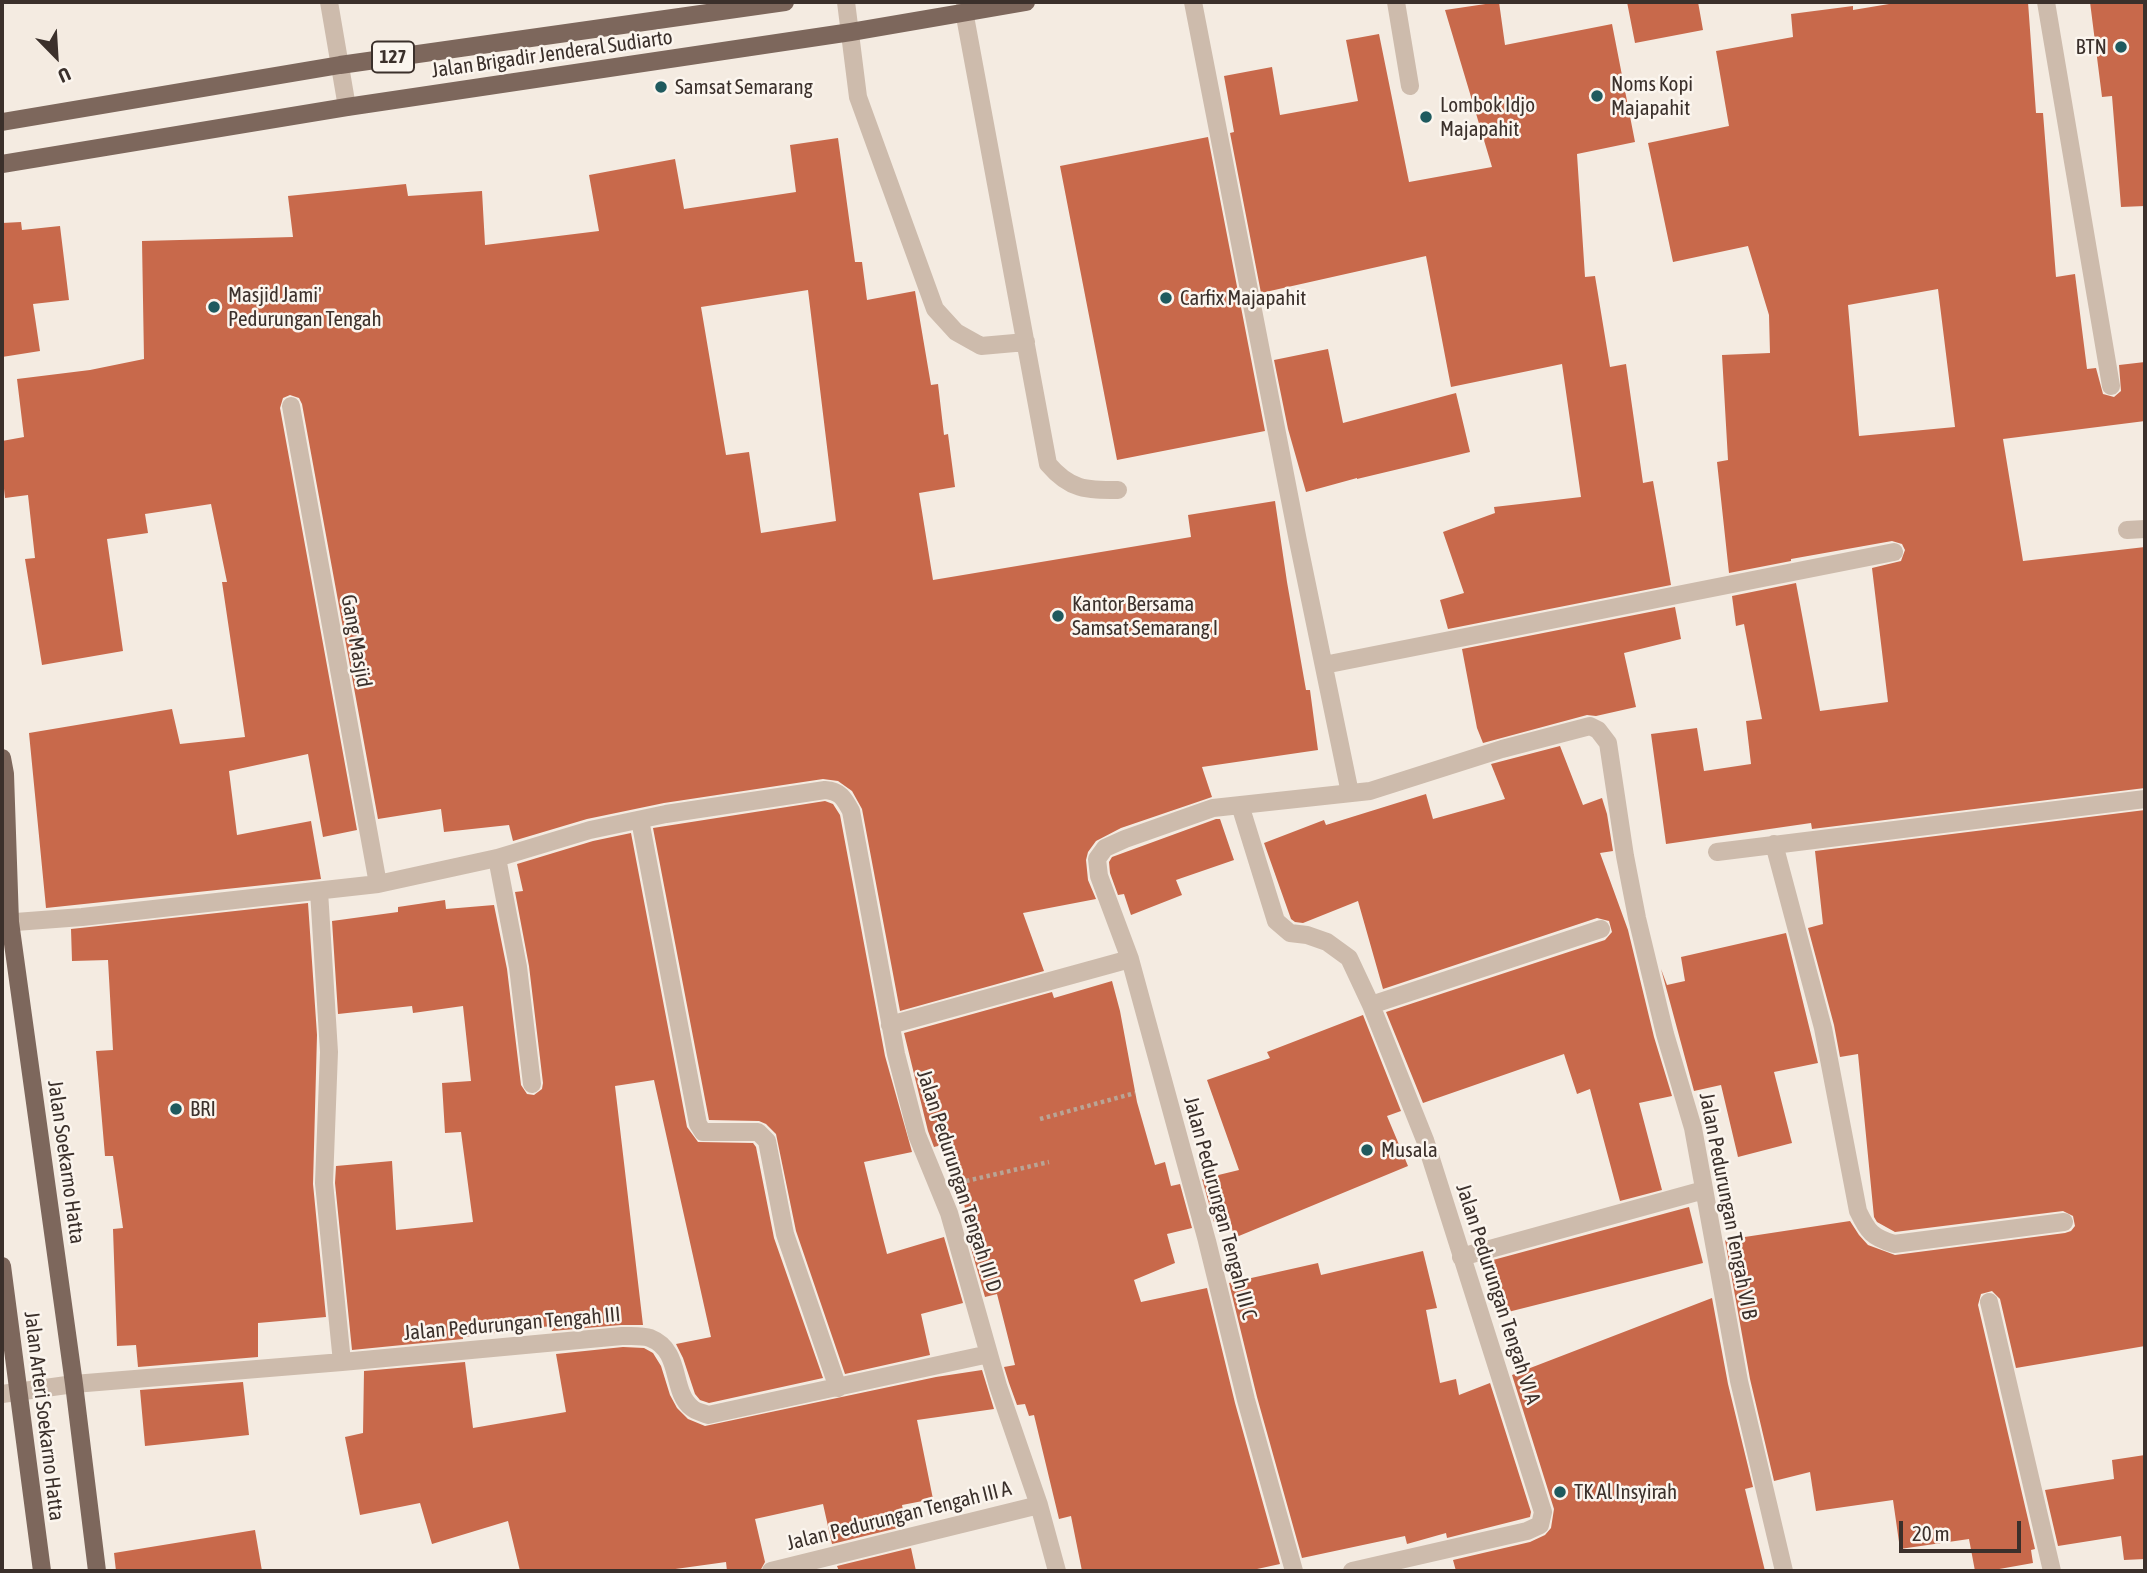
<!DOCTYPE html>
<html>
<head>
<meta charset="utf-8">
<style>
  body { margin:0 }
  #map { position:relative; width:2147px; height:1573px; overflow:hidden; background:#f4ebe1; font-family:"Asap Condensed",sans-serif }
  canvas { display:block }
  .frame { position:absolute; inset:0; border:4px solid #3b302b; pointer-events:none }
  .north { position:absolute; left:21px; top:21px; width:70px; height:70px; -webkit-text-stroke:5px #fbf5ee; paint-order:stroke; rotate:156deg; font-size:19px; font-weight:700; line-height:28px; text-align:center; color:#3b302b }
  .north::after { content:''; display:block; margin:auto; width:24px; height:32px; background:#3b302b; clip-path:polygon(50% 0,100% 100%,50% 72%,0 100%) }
  .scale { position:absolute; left:1899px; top:1521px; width:122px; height:32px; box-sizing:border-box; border:4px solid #3b302b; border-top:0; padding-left:9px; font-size:21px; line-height:24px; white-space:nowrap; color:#3b302b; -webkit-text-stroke:5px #fbf5ee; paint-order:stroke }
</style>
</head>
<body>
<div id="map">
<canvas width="2147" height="1573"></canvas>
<div class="frame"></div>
<div class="north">U</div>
<div class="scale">20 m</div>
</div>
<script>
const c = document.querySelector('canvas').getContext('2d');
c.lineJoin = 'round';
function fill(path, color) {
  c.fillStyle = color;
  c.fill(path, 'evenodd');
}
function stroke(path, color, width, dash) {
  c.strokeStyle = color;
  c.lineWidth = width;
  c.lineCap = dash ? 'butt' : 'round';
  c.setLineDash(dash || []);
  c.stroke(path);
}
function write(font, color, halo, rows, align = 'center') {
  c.font = font + ' "Asap Condensed",sans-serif';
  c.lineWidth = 5;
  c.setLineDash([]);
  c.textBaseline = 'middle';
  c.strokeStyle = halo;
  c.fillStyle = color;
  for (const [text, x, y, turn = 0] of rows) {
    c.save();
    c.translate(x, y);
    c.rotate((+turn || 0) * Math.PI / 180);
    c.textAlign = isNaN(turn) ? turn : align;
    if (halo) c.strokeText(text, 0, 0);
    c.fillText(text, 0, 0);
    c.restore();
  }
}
fill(new Path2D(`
  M1499 2 1505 45 1612 24 1635 142 1577 154 1585 277 1595 276 1610 367 1626 364 1643 483 1653 481 1671 585 1448 629 1440 600 1464 593 1443 532 1495 513 1494 507 1581 497 1562 364 1451 387 1426 256 1261 293 1230 133 1234 132 1224 76 1272 67 1280 115 1358 101 1346 40 1379 34 1409 182 1492 167 1445 10Z
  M1627 2H1698L1703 30 1635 43Z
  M1901 2H2028L2036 113H2043L2056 277 2075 274 2087 369 2096 368 2103 394 2114 397 2121 391 2119 365 2145 362V421L2003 439 2023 561 2145 547V788L1812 829 1811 823 1666 844 1651 734 1697 728 1704 771 1751 764 1746 721 1762 719 1744 624 1736 626 1732 596 1796 583 1820 711 1888 702 1872 568 1901 561 1905 550 1902 544 1892 541 1791 559V561L1729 573 1717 462 1728 460 1722 355 1770 353 1769 315 1748 246 1673 262 1648 143 1729 126 1716 51 1793 37 1791 14 1853 6V10ZM1938 289 1955 427 1859 436 1848 305Z
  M2090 2H2145V206L2121 207 2112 96 2102 97Z
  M1208 137 1265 431 1117 460 1060 166Z
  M838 138 855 262H862L867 300 915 291 931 385 938 384 944 435 948 434 955 487 919 493 933 580 1191 537 1188 515 1275 501 1287 582 1306 690H1310L1318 750 1202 767 1212 797 1121 828 1096 841 1088 852 1086 860 1088 880 1096 899 1023 913 1044 971 900 1011 862 809 852 791 838 781 823 779 664 803 587 819 513 841 509 825 444 832 441 809 378 819 302 404 299 398 290 395 283 398 280 408 357 830 323 837 308 754 229 771 237 835 311 821 321 879 46 908 29 733 172 709 180 744 245 737 222 582H227L211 504 145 514 148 533 107 539 123 651 42 665 25 559 35 558 28 495 5 498 2 470V441L24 437 17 379 90 370 144 359 142 241 293 237 288 196 406 184 408 196 482 191 485 245 599 231 589 175 675 159 684 209 796 192 790 145ZM808 290 836 521 761 533 749 452 726 455 701 307Z
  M21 222 22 230 60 226 69 300 33 304 40 351 2 357V223Z
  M1328 349 1343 423 1456 393 1470 452 1357 479V478L1306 492 1288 429 1274 360Z
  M1675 607 1681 639 1624 653 1636 707 1596 716 1587 715 1483 743 1477 728 1462 649Z
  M1560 746 1583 805 1602 798 1607 814 1613 851 1600 853 1628 930 1654 1037 1672 1096 1639 1103 1662 1190 1620 1201 1590 1089 1577 1094 1564 1054 1423 1103 1386 1012 1605 940 1612 932 1609 921 1597 918 1383 989 1358 901 1303 923 1295 922 1291 919 1264 843 1324 820 1326 825 1426 794 1433 819 1505 799 1491 764Z
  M825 801 833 804 840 815 885 1056 912 1152 864 1162 877 1215 887 1254 944 1237 963 1303 921 1314 930 1355 845 1374 796 1231 776 1134 766 1124 759 1121 709 1120 653 828Z
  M2145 810V1346L2016 1368 2000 1299 1992 1291 1981 1294 1978 1305 2035 1549 2031 1550 2033 1563 1988 1571H1975L1969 1539 1900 1549 1893 1500 1816 1511 1810 1472 1774 1481 1750 1379 1725 1240 1850 1221 1859 1235 1868 1245 1895 1255 2065 1233 2071 1231 2075 1226 2073 1216 2063 1211 1895 1232 1877 1222 1874 1217 1858 1054 1840 1057 1834 1025 1808 928 1823 924 1815 851Z
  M1216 819H1220L1234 860 1176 880 1182 895 1131 915 1124 894 1118 895 1110 873 1109 862 1112 857Z
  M631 833 687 1127 698 1142 753 1143 756 1147 774 1238 823 1378 709 1403 700 1400 695 1394 683 1358 676 1344 711 1337 654 1080 615 1086 643 1325H621L552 1331 551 1326 463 1337V1339L352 1350 335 1183 336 1166 392 1161 396 1230 473 1222 461 1132 445 1133 442 1083 471 1081 463 1006 413 1013 412 1006 338 1014 332 921 398 912V907L445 900 446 909 494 905 507 969 521 1085 527 1094 534 1095 542 1089 543 1083 529 966 515 892 523 891 517 864 593 841Z
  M308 903 317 1035 313 1184 326 1317 258 1323V1357L138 1367 136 1345 117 1346 113 1229 123 1228 113 1156H105L96 1051 113 1050 108 960 72 961 71 929Z
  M1786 933 1818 1063 1774 1072 1792 1143 1738 1157 1721 1085 1694 1091 1661 969 1667 985 1685 981 1681 957Z
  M1112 981 1120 1011 1137 1102 1155 1165 1165 1162 1171 1186 1180 1184 1192 1228 1167 1234 1175 1263 1134 1280 1141 1302 1207 1288 1235 1403 1280 1564 1248 1571H1082L1071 1516 1059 1519 1034 1415 1029 1416 1025 1404 1017 1405 1009 1383 1004 1367 1015 1365 997 1294 985 1297 966 1231 970 1230 950 1143 934 1147 928 1131 904 1033 1052 992 1054 998Z
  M1363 1015 1401 1111 1387 1116 1408 1166 1234 1238 1230 1218 1214 1222 1202 1179 1239 1170 1207 1080 1270 1058 1267 1052Z
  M1689 1207 1703 1263 1508 1312 1493 1260Z
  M1423 1251 1437 1308 1426 1310 1440 1383 1456 1379 1459 1395 1490 1383 1531 1512 1530 1517 1447 1538 1446 1533 1407 1544 1405 1536 1302 1558 1257 1397 1229 1283 1318 1263 1321 1275Z
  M1712 1298 1728 1384 1753 1487 1745 1489 1765 1571H1456L1453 1560 1530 1542 1545 1535 1551 1528 1554 1509 1512 1375Z
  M623 1347 644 1348 653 1353 661 1366 670 1395 677 1408 688 1419 705 1426 936 1377 982 1370 994 1409 917 1420 933 1499 902 1505 906 1526 832 1544 823 1504 755 1519 765 1562 760 1571H727L726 1562 661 1571H520L508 1521 432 1544 420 1503 360 1515 345 1437 363 1433 364 1371 465 1362 473 1428 566 1412 556 1354Z
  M243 1382 249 1435 145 1446 140 1390Z
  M2145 1455V1559L2124 1560 2121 1536 2058 1546 2045 1490 2114 1479 2112 1460Z
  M255 1530 262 1571H116L114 1553Z
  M911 1548 916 1571H839L837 1566Z`), '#c8694b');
stroke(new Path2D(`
  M1040 1119 1135 1093
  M966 1181 1049 1162`), '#b9a596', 4.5, [3.5, 3.5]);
stroke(new Path2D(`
  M329 2 347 107
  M846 2 858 97 935 309 956 332 981 346 1026 342
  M966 2 964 11 1048 464C1070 490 1086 490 1118 490
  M1396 2 1410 86
  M2046 2 2111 386
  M2127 530 2145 529
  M1774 844 1823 1028 1858 1211C1868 1232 1872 1237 1894 1244L2064 1222
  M1717 852 2145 799`), '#cdbbac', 18);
stroke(new Path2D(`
  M1193 2 1298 541 1350 793
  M291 406 378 884
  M1324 665 1894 552
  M1240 805 1276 921 1290 933 1307 935 1327 942 1349 958 1371 1005 1425 1140 1543 1512 1540 1525 1527 1531 1352 1571
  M640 820 698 1124 703 1132H758L767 1141 785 1234 838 1388
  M497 858 518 967 532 1084
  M319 891 329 1052 324 1183 342 1362
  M2 923 82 917 378 884 497 858 590 830 666 814 825 790C840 791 844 798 851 811L896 1054 917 1135 949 1213 998 1386 1039 1505 1057 1571
  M1371 1005 1601 929
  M890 1025 1130 959
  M1461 1257 1704 1190
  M1989 1302 2052 1571
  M2 1394 74 1384 342 1362 622 1336C630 1336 642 1335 650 1338 683 1351 670 1391 692 1408 695 1411 703 1413 708 1415L989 1354
  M771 1571 1039 1505
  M1294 1571 1246 1400 1207 1241 1130 959 1099 876 1097 859 1105 848 1125 839 1213 808 1370 791 1502 749 1590 726 1598 730 1608 743 1625 856 1637 918 1665 1034 1693 1128 1739 1381 1784 1571`), '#cdbbac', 18);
stroke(new Path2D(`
  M2 122 340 65 785 2
  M2 164 347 107 851 32 1026 2
  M2 758 5 774 10 922 74 1384 97 1571
  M2 1266 42 1571`), '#7d675c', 18);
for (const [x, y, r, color] of [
  [2121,47,7,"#1f5a5e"],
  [661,87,7,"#1f5a5e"],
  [1597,96,7,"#1f5a5e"],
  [1426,117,7,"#1f5a5e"],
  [1166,298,7,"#1f5a5e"],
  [214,307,7,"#1f5a5e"],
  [1058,616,7,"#1f5a5e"],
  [176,1109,7,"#1f5a5e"],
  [1367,1150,7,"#1f5a5e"],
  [1560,1492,7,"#1f5a5e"]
]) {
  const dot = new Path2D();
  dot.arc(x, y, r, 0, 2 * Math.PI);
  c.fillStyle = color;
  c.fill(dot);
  stroke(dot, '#fbf5ee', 2.5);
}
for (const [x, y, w] of [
  [393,57,42]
]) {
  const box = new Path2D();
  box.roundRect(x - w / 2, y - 15.5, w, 31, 5);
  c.fillStyle = '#fbf5ee';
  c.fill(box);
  stroke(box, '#3b302b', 2);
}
write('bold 19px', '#3b302b', null, [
  ["127",393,57]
]);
write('21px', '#3b302b', '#fbf5ee', [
  ["BTN",2107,47,"right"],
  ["Noms Kopi",1611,84],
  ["Majapahit",1611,108],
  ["Samsat Semarang",675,87],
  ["Lombok Idjo",1440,105],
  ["Majapahit",1440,129],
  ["Masjid Jami'",228,295],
  ["Pedurungan Tengah",228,319],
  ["Carfix Majapahit",1180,298],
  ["Kantor Bersama",1072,604],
  ["Samsat Semarang I",1072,628],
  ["BRI",190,1109],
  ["Musala",1381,1150],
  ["TK Al Insyirah",1574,1492]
], 'left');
write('21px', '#3b302b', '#fbf5ee', [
  ["Jalan Brigadir Jenderal Sudiarto",552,54,-8],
  ["Gang Masjid",356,641,80],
  ["Jalan Soekarno Hatta",66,1162,82],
  ["Jalan Pedurungan Tengah III D",959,1181,72],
  ["Jalan Pedurungan Tengah VI B",1728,1206,79],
  ["Jalan Pedurungan Tengah III C",1220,1208,75],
  ["Jalan Pedurungan Tengah VI A",1498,1294,72],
  ["Jalan Pedurungan Tengah III",512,1324,-5],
  ["Jalan Arteri Soekarno Hatta",44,1416,83],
  ["Jalan Pedurungan Tengah III A",899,1516,-14]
]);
</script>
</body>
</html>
